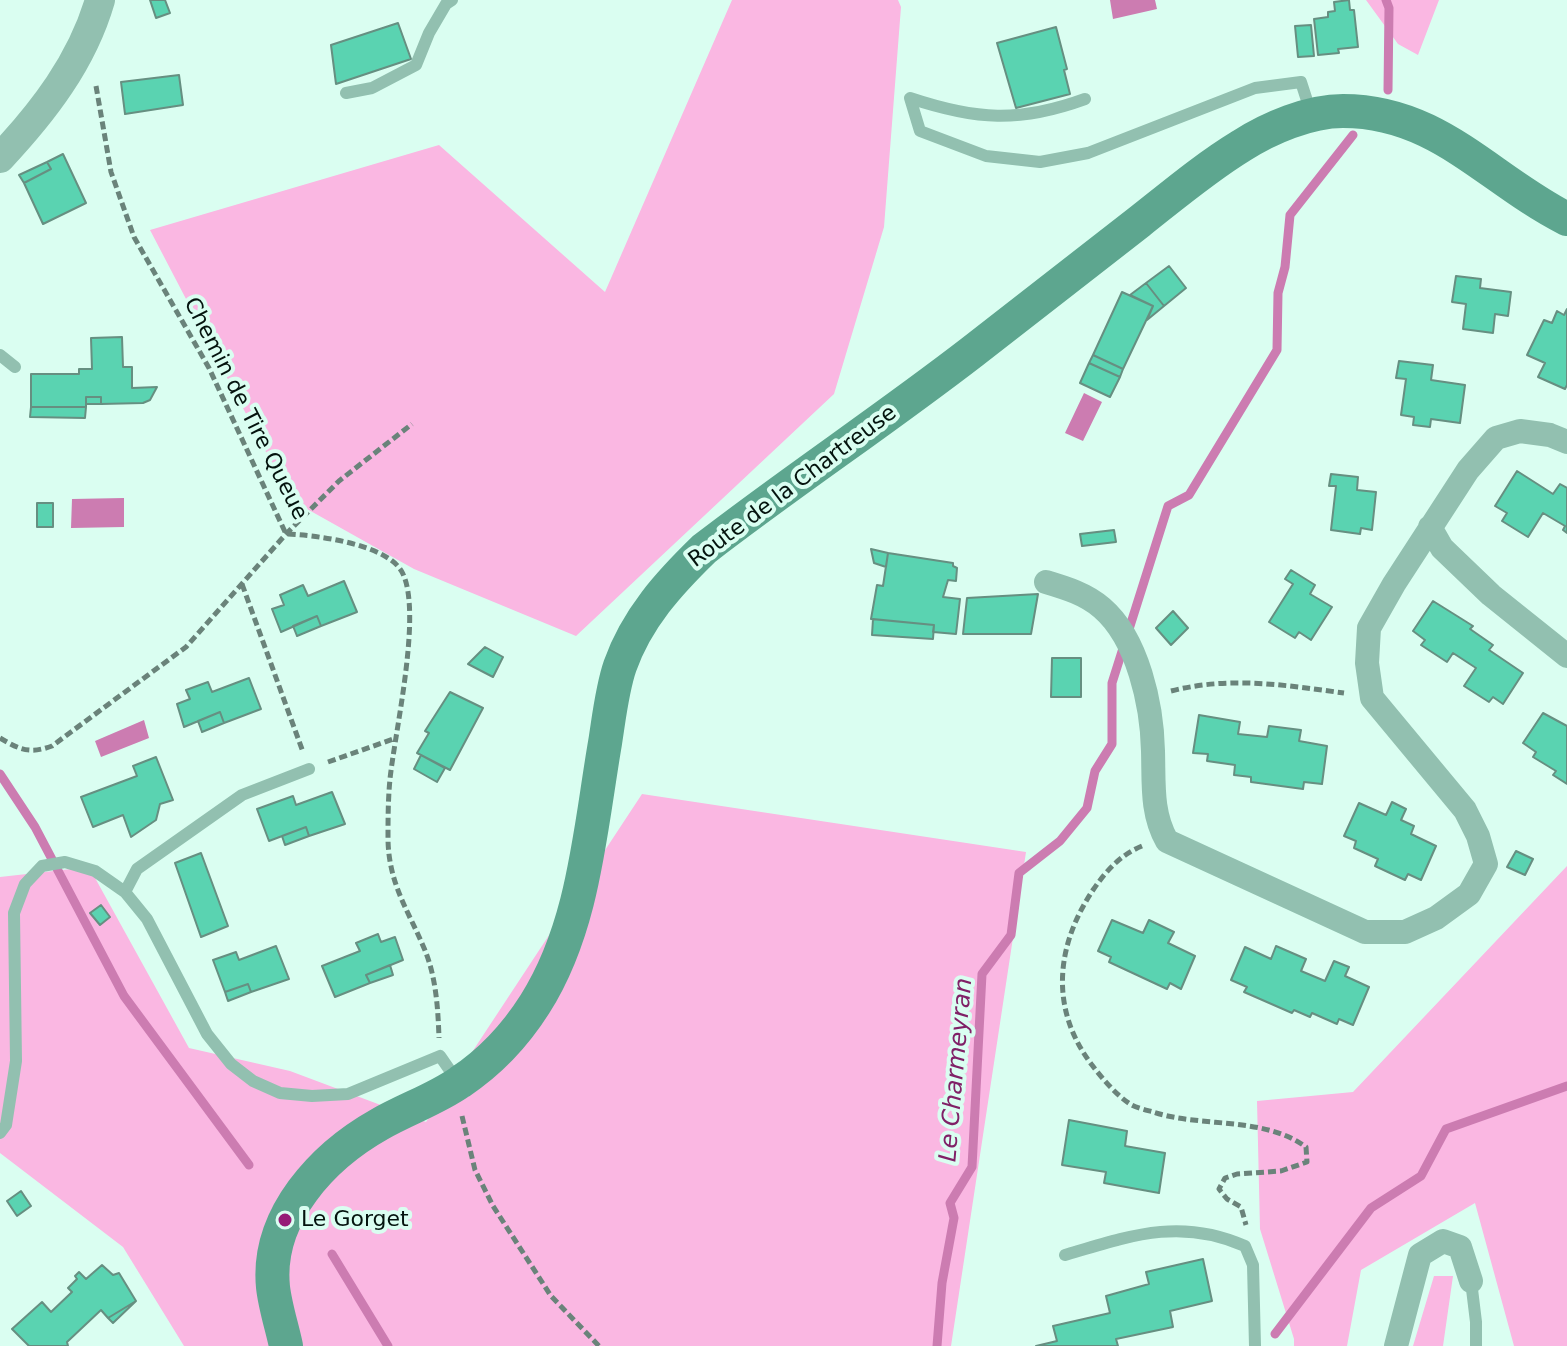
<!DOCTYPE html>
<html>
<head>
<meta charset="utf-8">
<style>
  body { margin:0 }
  canvas { display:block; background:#dafef1 }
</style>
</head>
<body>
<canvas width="1567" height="1346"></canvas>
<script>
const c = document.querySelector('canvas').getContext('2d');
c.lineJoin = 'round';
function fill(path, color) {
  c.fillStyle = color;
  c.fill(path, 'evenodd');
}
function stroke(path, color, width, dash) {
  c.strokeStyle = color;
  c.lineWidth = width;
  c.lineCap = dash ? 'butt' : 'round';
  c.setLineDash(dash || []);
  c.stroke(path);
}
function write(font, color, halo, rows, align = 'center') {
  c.font = font + ' "DejaVu Sans",sans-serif';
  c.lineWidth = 8;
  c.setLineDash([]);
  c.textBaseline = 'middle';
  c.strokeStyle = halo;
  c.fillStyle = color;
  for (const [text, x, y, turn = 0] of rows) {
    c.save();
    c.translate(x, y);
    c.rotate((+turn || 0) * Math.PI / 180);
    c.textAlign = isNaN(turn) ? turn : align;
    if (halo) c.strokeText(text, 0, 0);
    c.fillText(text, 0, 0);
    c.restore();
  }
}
fill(new Path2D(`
  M732 0H898L901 7 884 227 834 394 576 636 414 569 291 500 150 230 439 145 605 292Z
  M1366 0H1439L1418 55 1398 44Z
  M642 794 1026 852 951 1346H184L123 1247 0 1153V877L89 867 189 1048 290 1071 426 1122Z
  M1567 866V1346H1514L1475 1203 1361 1270 1347 1346H1294V1339L1260 1229 1257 1101 1353 1092Z
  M1434 1276H1453L1443 1346H1413Z`), '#fab7e2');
fill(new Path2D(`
  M1110 0H1155L1157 9 1113 19Z
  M1084 393 1102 402 1083 441 1065 433Z
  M124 498V527L71 528 72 499Z
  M144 720 149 738 101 757 95 741Z`), '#cc7cb1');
stroke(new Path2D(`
  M1386 0 1389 8 1388 90
  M0 774 35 827 124 996 249 1165
  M332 1254 388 1346
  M1275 1334 1371 1208 1421 1176 1446 1129 1567 1086
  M937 1346 942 1283 954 1218 950 1203 972 1167 982 974 1011 935 1019 873 1060 841 1087 808 1095 771 1112 744V683L1168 506 1189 495 1277 350 1278 293 1285 267 1290 215 1353 135`), '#cc7cb1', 9);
const building = new Path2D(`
  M150 0H165L170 13 156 18Z
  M1349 0 1350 10H1354L1358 47 1338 49 1339 53 1318 55 1314 19 1328 17V12L1335 11 1334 2Z
  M398 23 411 59 336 84 331 45Z
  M1311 25 1314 56 1298 57 1295 26Z
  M1056 27 1067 69 1064 70 1070 94 1016 108 997 43Z
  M179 75 183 105 125 114 121 82Z
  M63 154 86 203 43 224 24 183 51 169 47 162Z
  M47 162 51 169 24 183 19 175Z
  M1169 266 1186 288 1164 306 1146 283Z
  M1456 276 1481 279 1480 288 1511 292 1508 316 1495 314 1493 333 1463 329 1466 304 1452 302Z
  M1146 283 1164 306 1147 320 1153 306 1130 295Z
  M1122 292 1153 306 1123 369 1093 355Z
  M1567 309V385L1565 389 1538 377 1545 363 1527 355 1544 320 1552 323 1557 311 1564 315Z
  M122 337 123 367H132V388L157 387 150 400 143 403 101 404V397H86V407H31V374H79V369H92L91 338Z
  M1093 355 1123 369 1120 377 1089 363Z
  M1399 361 1433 365 1431 380 1465 385 1460 423 1431 419 1430 427 1413 425 1414 417 1401 415 1406 379 1396 378Z
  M1089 363 1120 377 1110 397 1080 383Z
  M86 397H101V404H86Z
  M31 407H86L85 418 30 417Z
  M1517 471 1553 494 1560 484 1567 488V533L1563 530 1565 526 1543 513 1528 537 1502 521 1507 513 1495 506Z
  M1331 474 1358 477 1357 490 1376 492 1372 530 1361 528 1360 534 1331 530 1336 486H1329Z
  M37 503H53V527H37Z
  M1114 530 1116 542 1082 546 1080 534Z
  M871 549 888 553 886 567 874 563Z
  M888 553 953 563V566L957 568 956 581 948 580 943 597 960 599 956 634 933 632 934 625 871 619 877 585 883 586Z
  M1291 570 1315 585 1310 594 1332 607 1311 640 1299 632 1295 638 1269 622 1293 584 1285 579Z
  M344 581 357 612 321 626 317 616 281 632 272 609 284 605 280 595 303 585 308 596Z
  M1038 594 1031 634H963L967 598Z
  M1433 601 1473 626 1470 629 1493 645 1489 650 1523 673 1503 704 1493 697 1489 702 1464 686 1476 668 1453 653 1447 662 1421 645 1425 640 1413 631Z
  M1173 611 1188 628 1171 645 1156 628Z
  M317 616 321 626 297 636 293 626Z
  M873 619 934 625 933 639 872 635Z
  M485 647 503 657 493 677 468 664Z
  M1052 658H1081V697H1051Z
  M249 678 261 709 224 723 220 712 184 727 177 704 190 699 186 690 208 682 212 692Z
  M450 692 483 708 450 770 417 753 429 733 425 731Z
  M220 712 224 723 202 732 198 721Z
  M1543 713 1567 726V784L1553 775 1556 771 1533 757 1536 752 1523 743Z
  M1199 715 1240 722 1238 734 1267 737 1269 726 1301 730 1299 741 1327 746 1322 784 1304 782 1303 789 1251 782V777L1234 775 1235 765 1207 761 1208 754 1193 753Z
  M421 755 445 768 437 782 414 769Z
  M156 757 173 800 160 804 156 820 131 837 123 815 93 827 81 797 137 776 133 766Z
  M332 792 345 824 309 836 306 827 269 841 257 809 293 796 296 805Z
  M1392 802 1406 809 1401 820 1414 826 1411 834 1436 846 1421 880 1408 874 1405 880 1375 866 1378 859 1354 848 1356 841 1344 836 1359 803 1386 815Z
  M306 827 309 836 285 845 282 836Z
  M1516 851 1533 859 1525 875 1507 867Z
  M201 853 228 926 201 937 175 863Z
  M101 905 110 917 100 925 90 913Z
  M1112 920 1143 933 1149 920 1174 932 1168 943 1195 956 1181 989 1170 983 1167 989 1109 962 1111 957 1098 951Z
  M378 934 381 942 395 937 403 960 366 975 370 983 335 997 322 966 360 951 356 943Z
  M276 946 289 979 251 992 248 984 225 992 213 960 236 952 239 960Z
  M1276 946 1306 959 1301 971 1325 981 1334 961 1349 967 1345 976 1369 987 1353 1025 1339 1019 1337 1024 1312 1013 1310 1017 1294 1010 1292 1013 1244 992 1247 987 1231 980 1245 947 1271 959Z
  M390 965 393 975 370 983 366 975Z
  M248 984 251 992 228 1001 225 992Z
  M1069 1120 1127 1131 1125 1146 1165 1153 1159 1193 1104 1183 1106 1172 1062 1165Z
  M21 1191 31 1206 17 1216 7 1201Z
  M1203 1259 1212 1301 1170 1311 1173 1327 1116 1339 1118 1346H1036L1057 1341 1053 1326 1110 1313 1106 1296 1149 1284 1146 1272Z
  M102 1265 113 1275 119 1273 136 1301 108 1318 101 1310 67 1342 68 1346H29L12 1329 42 1302 51 1312 72 1292 68 1288 77 1279 75 1276 79 1272 86 1279Z
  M136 1301 113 1323 108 1318Z`);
fill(building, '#5ad3b1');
stroke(building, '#668f81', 2);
stroke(new Path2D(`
  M96 86 111 172 134 237 209 368 286 534C315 535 390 544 403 574 422 615 395 731 390 779 388 799 388 820 388 840 389 884 408 910 424 948 436 976 438 1008 439 1038
  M242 584 303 752
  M1171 691C1230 676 1285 685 1344 693
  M0 738C20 750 30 754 52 746L186 647 286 534 339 481 412 424
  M328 762 396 738
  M1142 846C1120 855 1106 871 1093 890 1055 947 1050 1010 1092 1065 1102 1078 1116 1095 1130 1104 1137 1108 1146 1110 1153 1112 1202 1128 1264 1116 1306 1147L1307 1162 1281 1171 1237 1174 1225 1178 1219 1189 1227 1199 1241 1207 1246 1225
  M462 1116 475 1170 493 1206 551 1296 599 1346`), '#6a837a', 5, [8, 4]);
stroke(new Path2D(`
  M346 93 372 88 416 65 429 33 446 4 452 0
  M1085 99C1019 123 976 120 910 98L920 131 986 156 1040 162 1088 153 1255 88 1301 82 1311 113
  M0 355 15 367
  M125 892 137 869 242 795 309 769
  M0 1133 6 1125 16 1061 14 913 25 884 42 866 65 862 95 871 125 892 147 919 207 1034 231 1064 253 1081 280 1093 312 1096 348 1094 440 1056 458 1082
  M1065 1255C1129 1236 1180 1217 1245 1246L1253 1265 1255 1346
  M1471 1281 1476 1322V1346`), '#92c0b0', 12);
stroke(new Path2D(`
  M1430 527 1442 548 1491 595 1567 656
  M1046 582C1066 588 1086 594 1102 608 1138 639 1152 705 1153 751 1154 783 1151 813 1167 841L1365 932H1405L1436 918 1469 894 1486 864 1478 836 1465 810 1372 698 1367 663 1369 628 1394 584 1468 470 1496 438 1520 431 1550 435 1567 442
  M1396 1346 1420 1255 1443 1241 1460 1247 1471 1281`), '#92c0b0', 24);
stroke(new Path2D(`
  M0 158C43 112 82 62 100 0`), '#92c0b0', 30);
stroke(new Path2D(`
  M286 1346C282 1327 275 1306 273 1287 266 1216 323 1156 380 1124 406 1109 436 1099 460 1082 490 1062 516 1034 535 1004 584 927 590 830 605 743 609 718 612 689 620 666 637 618 669 583 704 549 792 481 884 420 972 352 1028 309 1083 265 1139 222 1172 196 1205 168 1241 146 1269 128 1309 111 1343 111 1438 111 1488 179 1567 219`), '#5da68f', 34);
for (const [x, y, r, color] of [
  [285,1220,8,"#961c77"]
]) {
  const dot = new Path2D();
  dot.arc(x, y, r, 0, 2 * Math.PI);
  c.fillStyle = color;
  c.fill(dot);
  stroke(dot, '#dafef1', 3);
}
write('22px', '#04130e', '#dafef1', [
  ["Chemin de Tire Queue",245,409,63],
  ["Route de la Chartreuse",793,487,-37]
]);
write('22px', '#04130e', '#dafef1', [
  ["Le Gorget",301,1220]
], 'left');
write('italic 24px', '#802167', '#dafef1', [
  ["Le Charmeyran",957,1070,-85]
]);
</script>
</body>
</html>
